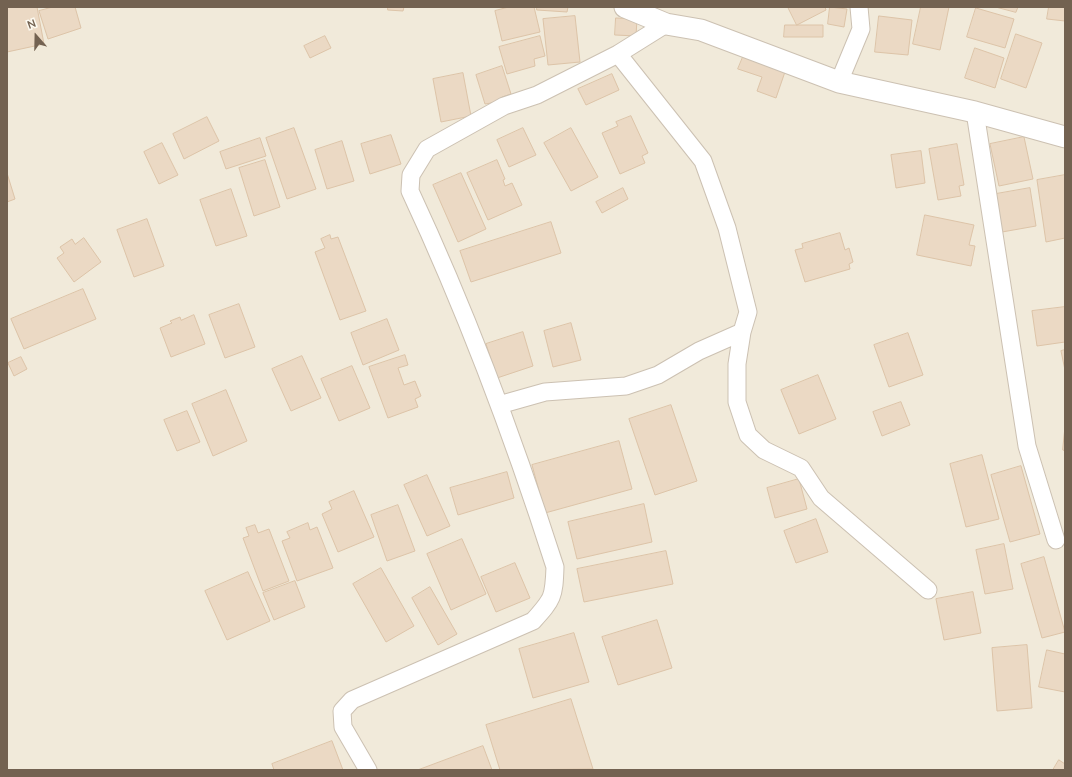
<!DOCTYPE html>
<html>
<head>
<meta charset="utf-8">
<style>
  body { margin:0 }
  #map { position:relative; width:1072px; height:777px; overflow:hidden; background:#faf7eb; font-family:"Nunito Sans",sans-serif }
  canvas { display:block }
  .frame { position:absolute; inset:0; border:8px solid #736251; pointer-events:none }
  .north { position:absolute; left:16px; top:16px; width:40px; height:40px; -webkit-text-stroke:3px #fdfaf1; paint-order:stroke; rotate:340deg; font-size:11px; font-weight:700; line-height:16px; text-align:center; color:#736251 }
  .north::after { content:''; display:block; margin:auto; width:14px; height:18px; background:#736251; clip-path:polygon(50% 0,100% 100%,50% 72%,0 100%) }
</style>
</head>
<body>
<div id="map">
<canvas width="1072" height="777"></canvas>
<div class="frame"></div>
<div class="north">N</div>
</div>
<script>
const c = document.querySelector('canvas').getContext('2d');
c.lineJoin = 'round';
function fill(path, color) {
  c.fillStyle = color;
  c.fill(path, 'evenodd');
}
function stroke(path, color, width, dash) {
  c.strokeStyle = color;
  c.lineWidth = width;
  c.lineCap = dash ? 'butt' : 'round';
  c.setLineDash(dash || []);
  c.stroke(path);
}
fill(new Path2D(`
  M7 7H1065V770H7Z`), '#f1eada');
const building = new Path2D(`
  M7 7H37L44 44 7 52Z
  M53 7H75L81 28 48 39 39 11Z
  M388 7H404L403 11 388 10Z
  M509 7H534L540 32 502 41 495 11Z
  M537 7H568L567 12 537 10Z
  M788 7H825L826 10 797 25Z
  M830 7 847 9 844 27 828 24Z
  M921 7H949L940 50 913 44Z
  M996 7H1018L1016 12Z
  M1049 7H1065V21L1047 19Z
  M976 8 1014 19 1005 48 967 37Z
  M575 16 580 62 548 65 543 19Z
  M879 16 912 20 908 55 875 52Z
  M616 18 637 19 636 36 615 35Z
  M785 25H823V37H784Z
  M1016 34 1042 43 1026 88 1001 79Z
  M325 36 331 48 310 58 304 46Z
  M540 36 545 56 534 59 535 66 507 74 499 47Z
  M975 48 1004 58 995 88 965 78Z
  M743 57 760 63 787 66 776 98 757 91 762 77 738 69Z
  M502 66 511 94 502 97 504 101 485 104 476 75Z
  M463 73 471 116 441 122 433 79Z
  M612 74 619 90 586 105 578 89Z
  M631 116 648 153 642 156 645 163 620 174 602 133 618 126 616 122Z
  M207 117 219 141 184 159 173 134Z
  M294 128 316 189 287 199 266 138Z
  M523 128 536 155 509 167 497 140Z
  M571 128 598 177 571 191 544 143Z
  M391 135 401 164 370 174 361 144Z
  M1024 137 1033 179 999 186 990 144Z
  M260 138 266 156 226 169 220 152Z
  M342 141 354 181 327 189 315 150Z
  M162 143 178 175 159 184 144 152Z
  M957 144 964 185 959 186 961 196 938 200 929 149Z
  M921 151 925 183 896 188 891 155Z
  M265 160 280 207 254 216 239 168Z
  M497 160 505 179 503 180 505 186 512 183 522 205 488 220 467 173Z
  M7 173 15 199 7 202Z
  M461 173 486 229 458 242 433 185Z
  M1065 175V238L1046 242 1037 180Z
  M623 188 628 199 602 213 596 202Z
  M1030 188 1036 226 1002 232 996 194Z
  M231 189 247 236 216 246 200 200Z
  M925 215 974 225 969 245 975 246 971 266 917 255Z
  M147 219 164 266 134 277 117 230Z
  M551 222 561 253 471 282 460 251Z
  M840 233 845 250 849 248 853 262 849 264 850 269 805 282 795 250 803 248 802 244Z
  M330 235 331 239 338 237 366 311 340 320 315 252 325 248 321 239Z
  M84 238 101 262 74 282 57 258 64 253 60 247 72 239 75 244Z
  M83 289 96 319 24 349 11 319Z
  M239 304 255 347 225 358 209 315Z
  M1065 307V342L1037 346 1032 311Z
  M194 315 205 344 171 357 160 328 172 323 170 321 180 317 181 320Z
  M387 319 399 350 363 365 351 333Z
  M571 323 581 360 553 367 544 331Z
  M523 332 533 366 497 378 486 344Z
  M908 333 923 375 889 387 874 345Z
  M1065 350V370L1061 351Z
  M405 355 408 365 398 368 404 385 415 381 421 396 415 399 418 407 388 418 369 367Z
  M302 356 321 398 291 411 272 369Z
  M21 357 27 369 14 376 8 363Z
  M352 366 370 408 339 421 321 379Z
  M818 375 836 419 799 434 781 390Z
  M226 390 247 441 213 456 192 404Z
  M901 402 910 425 882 436 873 412Z
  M671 405 697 481 655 495 629 419Z
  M187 411 200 442 177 451 164 420Z
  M1065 427V451L1063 450Z
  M619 441 632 489 545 513 532 465Z
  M982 455 999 519 966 527 950 464Z
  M1021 466 1040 534 1010 542 991 475Z
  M507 472 514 498 458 515 450 488Z
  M427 475 450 526 427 536 404 485Z
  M799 479 807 509 775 518 767 488Z
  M354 491 374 537 338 552 322 514 332 509 329 502Z
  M644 504 652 542 577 559 568 522Z
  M398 505 415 551 387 561 371 515Z
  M816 519 828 552 796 563 784 531Z
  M308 523 310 530 317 527 333 568 297 581 282 541 290 538 287 532Z
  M255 525 258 533 269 529 289 581 263 591 243 538 249 536 246 528Z
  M462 539 486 594 451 610 427 554Z
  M1004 544 1013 589 985 594 976 550Z
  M666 551 673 584 584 602 577 569Z
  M1044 557 1065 632 1042 638 1021 564Z
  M515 563 530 598 496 612 481 577Z
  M381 568 414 626 386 642 353 584Z
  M248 572 270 621 227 640 205 591Z
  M295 581 305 607 274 620 263 593Z
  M430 587 457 634 438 645 412 598Z
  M973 592 981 633 944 640 936 599Z
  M657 620 672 668 618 685 602 637Z
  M574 633 589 682 533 698 519 649Z
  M1027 645 1032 708 997 711 992 648Z
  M1047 650 1065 654V692L1039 687Z
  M571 699 593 769 500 770 486 725Z
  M332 741 343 770H274L272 764Z
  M483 746 492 770H418Z
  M1059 760 1065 764V770H1053Z`);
fill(building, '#ebd9c4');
stroke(building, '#ddc4a8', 1);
const minor = new Path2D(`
  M839 82 861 29 859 7
  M975 112 1027 446 1056 540
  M742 332 737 364V402L748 435 764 450 801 468 821 498 928 590
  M499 405 545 392 626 386 658 375 699 351 742 332 748 312 727 228 703 161 618 54
  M368 770 343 727 342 711 352 700 533 621C553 599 554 597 555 567 514 439 467 313 410 191L411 175 427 149 504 106 537 95 618 54 666 24`);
const tertiary = new Path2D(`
  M625 7 666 24 701 30 839 82 975 112 1065 137`);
stroke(minor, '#ccc1b2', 19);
stroke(tertiary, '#ccc1b2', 23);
stroke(minor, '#fff', 17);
stroke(tertiary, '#fff', 21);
</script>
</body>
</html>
